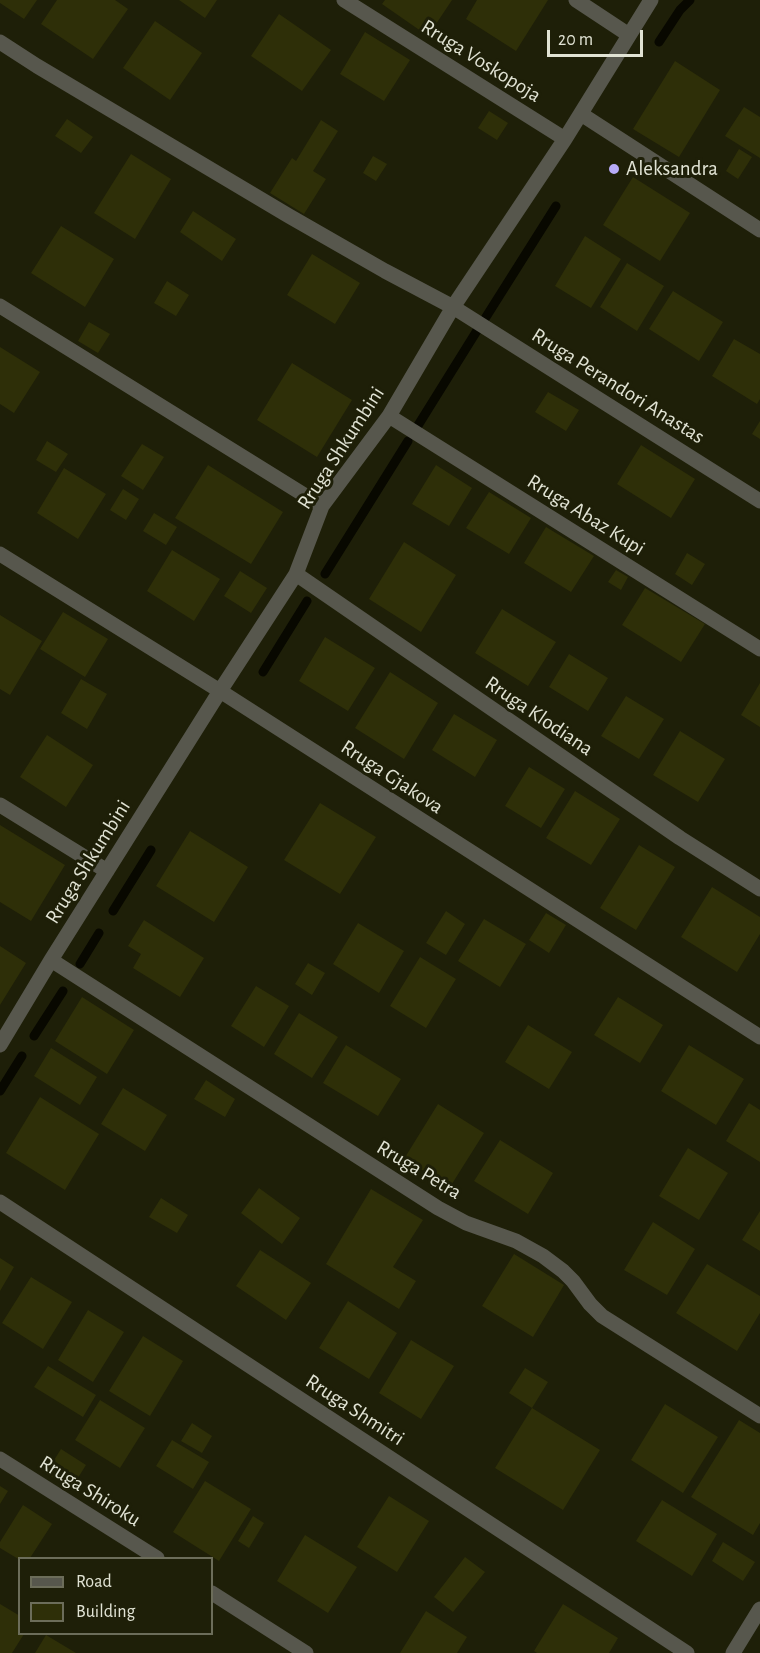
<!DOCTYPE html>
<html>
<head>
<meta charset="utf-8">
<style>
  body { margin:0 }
  #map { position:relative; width:760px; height:1653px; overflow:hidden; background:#1e1f08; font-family:"Alegreya Sans",sans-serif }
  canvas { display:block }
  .legend { position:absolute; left:18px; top:1557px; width:195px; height:78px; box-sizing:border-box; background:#1e1f08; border:2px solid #6c6d5a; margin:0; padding:8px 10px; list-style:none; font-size:18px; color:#e1e3d4 }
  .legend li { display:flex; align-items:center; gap:12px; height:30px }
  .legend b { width:30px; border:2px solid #6c6d5a }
  .scale { position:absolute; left:547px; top:30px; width:96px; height:27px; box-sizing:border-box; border:3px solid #e1e3d4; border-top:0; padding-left:8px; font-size:18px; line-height:21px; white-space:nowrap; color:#e1e3d4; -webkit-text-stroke:4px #1e1f08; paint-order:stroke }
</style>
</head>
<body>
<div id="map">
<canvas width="760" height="1653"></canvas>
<ul class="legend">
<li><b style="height:8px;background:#57574d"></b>Road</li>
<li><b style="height:16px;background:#2e2f08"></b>Building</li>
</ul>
<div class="scale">20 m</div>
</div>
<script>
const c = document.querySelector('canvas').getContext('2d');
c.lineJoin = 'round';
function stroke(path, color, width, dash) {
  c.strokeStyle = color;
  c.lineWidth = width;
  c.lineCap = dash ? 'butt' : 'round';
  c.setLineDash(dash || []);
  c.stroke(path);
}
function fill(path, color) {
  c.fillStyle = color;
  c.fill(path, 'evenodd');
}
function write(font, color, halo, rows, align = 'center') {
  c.font = font + ' "Alegreya Sans",sans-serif';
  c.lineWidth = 6;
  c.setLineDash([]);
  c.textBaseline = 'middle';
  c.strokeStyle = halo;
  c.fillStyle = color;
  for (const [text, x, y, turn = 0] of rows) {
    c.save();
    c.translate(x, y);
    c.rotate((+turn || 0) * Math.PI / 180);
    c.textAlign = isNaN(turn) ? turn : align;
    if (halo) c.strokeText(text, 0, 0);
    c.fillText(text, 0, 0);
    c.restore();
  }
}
stroke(new Path2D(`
  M659 42 680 10 690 0
  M486 317 556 206
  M417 427 478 329
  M325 574 408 441
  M263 672 307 601
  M113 911 151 850
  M80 964 99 933
  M34 1036 63 991
  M0 1091 22 1056`), '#080800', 9);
fill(new Path2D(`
  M0 0H37L24 19 0 3Z
  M57 0H115L128 9 93 59 41 24Z
  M179 0H217L205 18Z
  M385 0H452L428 36 382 4Z
  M477 0H548L516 51 466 19Z
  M279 14 331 50 302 91 251 56Z
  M155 21 202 53 170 100 123 68Z
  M365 32 410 60 384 101 340 74Z
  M675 61 720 90 679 157 633 129Z
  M744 107 760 117V158L725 136Z
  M489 111 508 123 497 140 478 128Z
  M67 119 93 137 81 153 55 136Z
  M321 120 338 131 313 171 326 179 304 214 270 193 292 158 296 161Z
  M739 149 752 157 738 179 726 171Z
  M131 154 171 179 135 239 94 213Z
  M373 156 387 164 376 181 363 173Z
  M633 177 690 213 660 261 603 225Z
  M193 211 236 239 222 261 180 232Z
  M61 226 114 259 85 307 31 273Z
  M585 236 621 259 591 308 555 286Z
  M312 254 360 283 335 324 287 295Z
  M627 263 664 286 637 331 600 307Z
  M167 281 189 295 176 316 154 303Z
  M673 291 723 322 699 361 649 329Z
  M89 322 110 334 98 353 78 341Z
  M734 339 760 354V399L757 404 712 376Z
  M0 347 40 372 14 413 0 404Z
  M292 363 352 400 317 457 257 420Z
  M548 392 579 410 566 431 535 412Z
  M760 421V439L752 434Z
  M47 441 68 454 56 472 36 460Z
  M142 444 164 457 143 490 121 476Z
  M641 445 695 479 671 518 617 484Z
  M208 465 283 512 251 564 175 518Z
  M436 465 472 488 449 526 412 504Z
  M64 468 106 494 78 539 37 513Z
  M123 489 139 499 126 520 110 510Z
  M489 492 531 518 509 554 466 528Z
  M154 513 177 527 166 545 143 531Z
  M546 527 594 556 571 592 524 563Z
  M404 542 456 575 421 632 369 599Z
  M172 550 220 579 194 621 147 591Z
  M687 553 705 564 692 585 675 574Z
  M616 570 628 577 621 590 608 582Z
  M240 571 267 588 251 613 224 596Z
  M645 588 705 624 681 662 622 625Z
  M502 609 556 642 528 686 475 653Z
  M63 612 108 639 85 677 40 649Z
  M0 615 42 641 10 695 0 689Z
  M325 637 375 668 348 711 299 681Z
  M569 654 608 678 588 711 549 687Z
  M390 672 438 703 404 759 355 728Z
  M81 679 107 694 87 729 61 713Z
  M760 683V727L741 715Z
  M626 696 664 719 639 759 601 736Z
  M454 714 497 740 475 777 432 750Z
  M680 731 725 759 698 802 653 775Z
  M47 735 93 765 66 807 20 777Z
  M529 767 565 789 541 828 505 806Z
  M575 791 620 819 591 865 546 838Z
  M320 803 376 837 340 894 284 860Z
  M0 825 65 865 31 921 0 902Z
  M190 831 248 867 214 922 156 886Z
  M639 845 675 867 636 930 600 908Z
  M712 887 760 917V934L737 972 681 937Z
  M446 911 465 924 446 955 426 943Z
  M546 913 566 925 549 953 529 940Z
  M484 919 526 944 500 987 458 961Z
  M144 920 204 958 180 997 133 968 141 954 128 946Z
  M358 923 404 951 379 993 333 964Z
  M0 946 26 963 0 1005Z
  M420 957 456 979 426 1028 390 1006Z
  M308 963 325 973 312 995 295 984Z
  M256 986 289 1006 264 1047 231 1026Z
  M82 997 134 1030 107 1074 55 1041Z
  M618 997 663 1025 640 1063 594 1035Z
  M299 1013 338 1037 312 1078 274 1054Z
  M528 1025 572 1052 549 1089 505 1062Z
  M346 1045 401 1079 378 1116 323 1083Z
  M689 1045 744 1079 716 1125 661 1091Z
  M51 1048 97 1077 80 1105 34 1076Z
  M206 1080 235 1099 225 1117 194 1099Z
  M123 1088 167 1115 145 1151 101 1124Z
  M40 1097 99 1134 65 1190 6 1153Z
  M749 1103 760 1110V1162L726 1141Z
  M438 1104 484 1133 450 1187 404 1159Z
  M500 1140 553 1173 528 1214 474 1181Z
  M688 1148 728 1173 699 1220 659 1196Z
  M259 1188 300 1218 282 1244 241 1213Z
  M371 1189 423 1220 393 1267 416 1281 399 1309 326 1264Z
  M161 1198 188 1215 177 1233 149 1217Z
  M760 1211V1251L742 1240Z
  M653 1222 695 1249 667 1295 624 1270Z
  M260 1250 311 1283 286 1320 236 1286Z
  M514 1254 564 1285 533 1337 482 1306Z
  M0 1258 14 1267 0 1291Z
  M707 1264 760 1296V1313L737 1351 676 1313Z
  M31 1277 72 1302 43 1349 2 1323Z
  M348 1301 397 1333 369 1379 319 1348Z
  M88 1310 124 1332 93 1382 58 1360Z
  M143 1336 183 1361 150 1416 109 1391Z
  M411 1340 454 1366 421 1419 379 1393Z
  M48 1366 96 1395 83 1417 34 1387Z
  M525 1368 548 1382 532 1408 509 1393Z
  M100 1400 145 1428 120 1468 75 1440Z
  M665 1404 718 1437 683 1493 631 1460Z
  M532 1408 600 1450 563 1510 495 1468Z
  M739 1420 760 1433V1523L753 1535 691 1497Z
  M192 1423 212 1436 202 1453 181 1441Z
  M172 1440 209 1462 193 1489 156 1466Z
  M61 1449 86 1465 71 1489 46 1473Z
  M205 1481 251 1509 219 1561 173 1532Z
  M0 1486 8 1491 0 1504Z
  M389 1496 429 1521 397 1572 357 1547Z
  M662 1500 717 1534 692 1576 636 1541Z
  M23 1505 52 1524 30 1558H20V1560L0 1548V1542Z
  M253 1516 264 1523 249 1548 238 1541Z
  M305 1535 357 1567 328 1613 277 1581Z
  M723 1542 755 1562 743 1581 712 1561Z
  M465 1557 485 1572 453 1612 434 1597Z
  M0 1604 20 1616V1634H24L12 1653H0Z
  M563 1604 618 1638 609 1653H537L534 1651Z
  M426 1611 467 1637 457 1653H400Z
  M46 1635 76 1653H35Z`), '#2e2f08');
stroke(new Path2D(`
  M344 0 565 139
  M576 0 629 35
  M0 42 37 66 289 216 385 271 453 307 760 501
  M581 114 760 230
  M0 306 322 506
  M389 416 760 649
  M0 554 220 691 760 1037
  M296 574 680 838 760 889
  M0 805 107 871
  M51 960 438 1208 466 1223 516 1241 543 1256 563 1271 573 1281 590 1304 602 1316 760 1416
  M0 1045 51 960 220 691 296 574 322 506 389 416 453 307 565 139 651 0
  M0 1202 687 1653
  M0 1459 157 1558
  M212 1593 306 1653
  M733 1653 760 1609`), '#57574d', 15);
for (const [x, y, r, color] of [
  [614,169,6,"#b7abf8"]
]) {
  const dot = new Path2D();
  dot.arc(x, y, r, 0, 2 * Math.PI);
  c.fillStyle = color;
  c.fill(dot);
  stroke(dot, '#1e1f08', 2);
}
write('21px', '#e1e3d4', '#1e1f08', [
  ["Rruga Voskopoja",481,61,32],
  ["Rruga Perandori Anastas",618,386,32],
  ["Rruga Shkumbini",341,448,-57],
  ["Rruga Abaz Kupi",586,515,32],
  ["Rruga Klodiana",539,716,34],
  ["Rruga Gjakova",392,777,33],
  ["Rruga Shkumbini",88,862,-58],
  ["Rruga Petra",419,1170,31],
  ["Rruga Shmitri",355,1410,33],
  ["Rruga Shiroku",90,1491,32]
]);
write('21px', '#e1e3d4', '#1e1f08', [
  ["Aleksandra",626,169]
], 'left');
</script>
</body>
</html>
